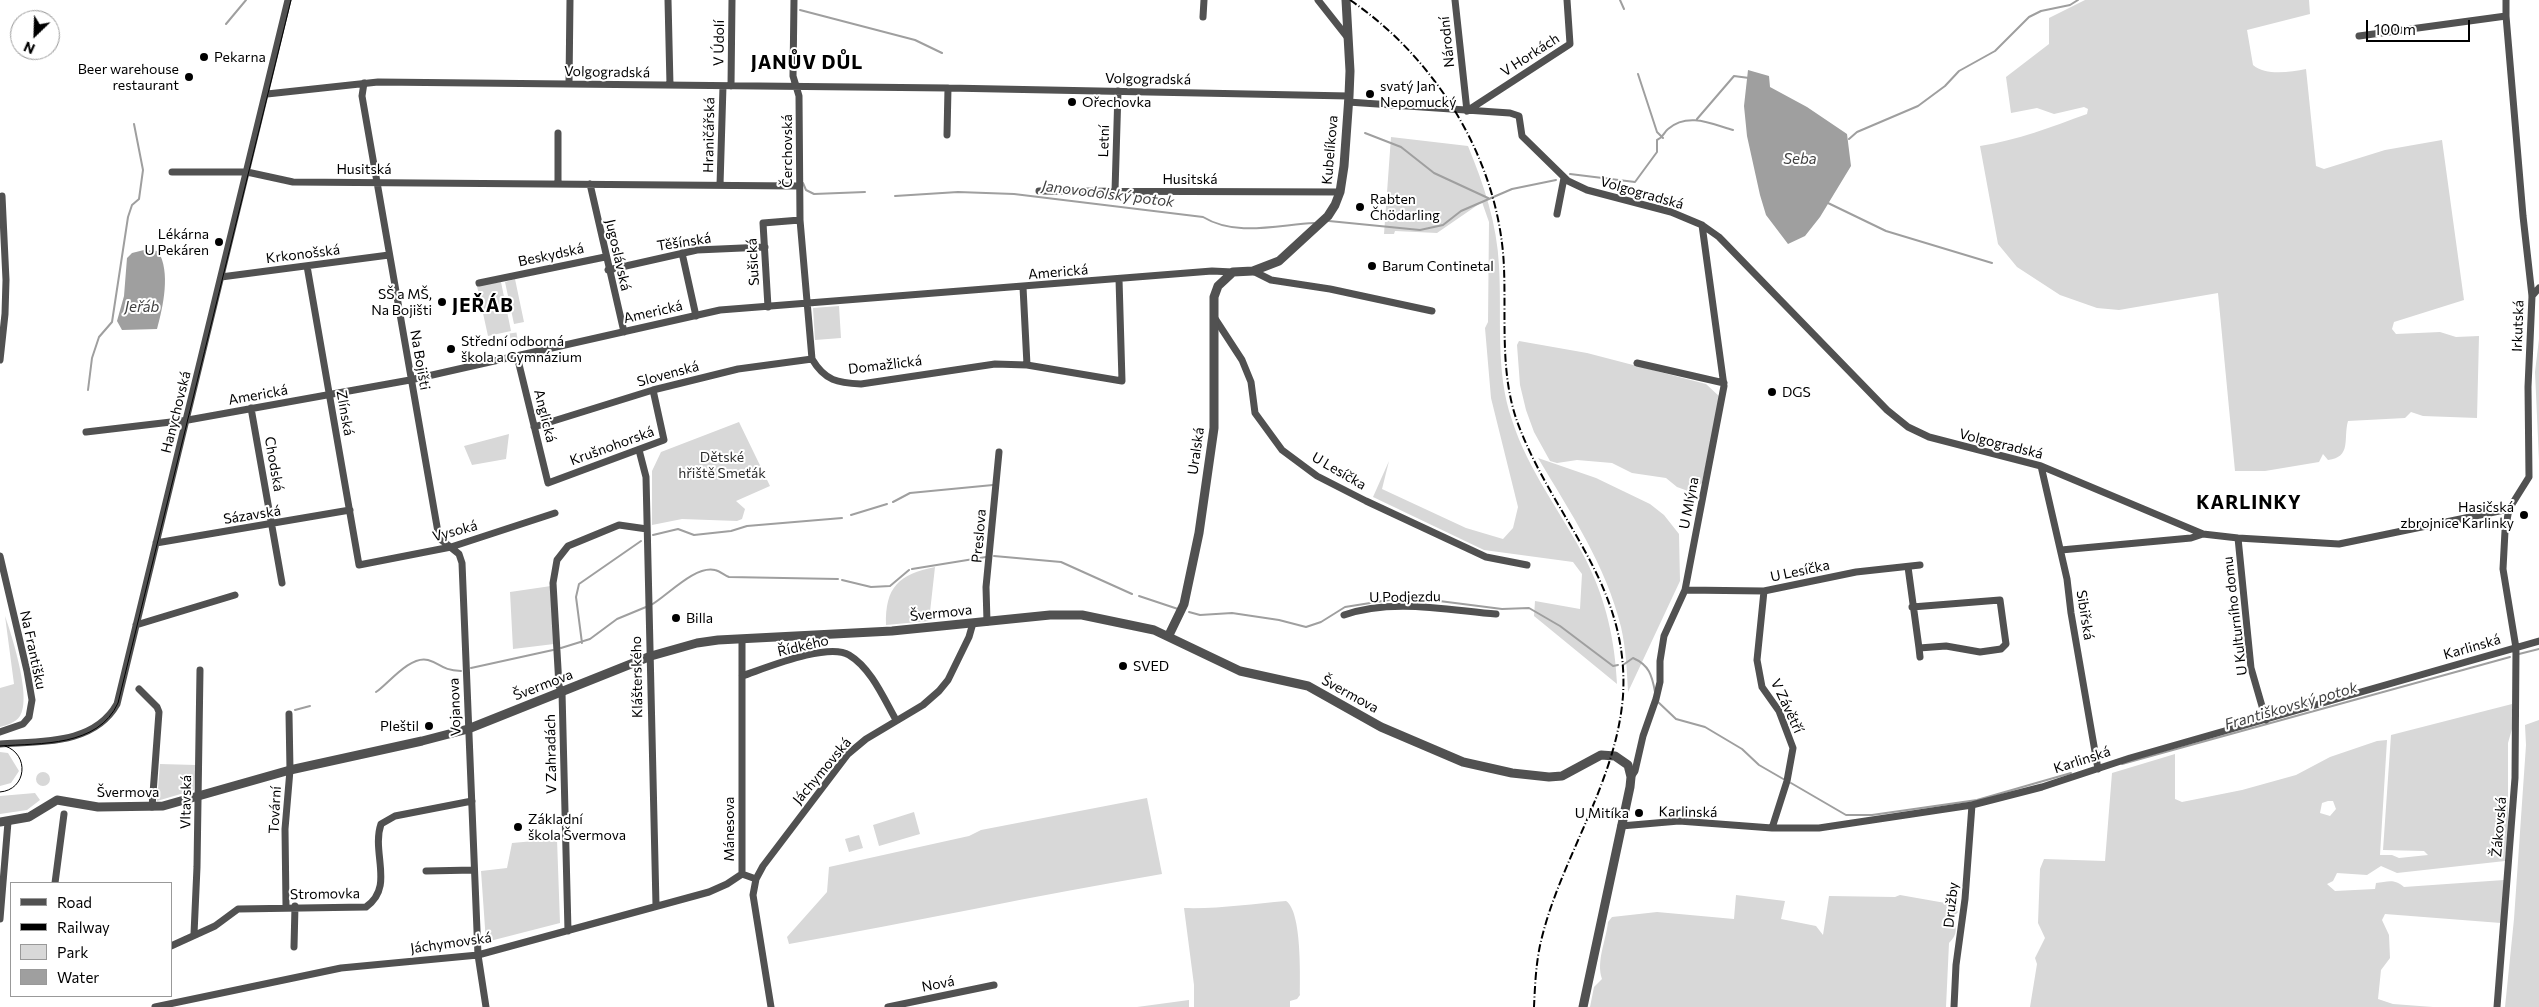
<!DOCTYPE html>
<html>
<head>
<meta charset="utf-8">
<style>
  body { margin:0 }
  #map { position:relative; width:2539px; height:1007px; overflow:hidden; background:#fff; font-family:Commissioner,sans-serif }
  canvas { display:block }
  .legend { position:absolute; left:10px; top:882px; width:162px; height:115px; box-sizing:border-box; background:#fff; border:1px solid #999; margin:0; padding:6px 9px; list-style:none; font-size:15px; color:#000 }
  .legend li { display:flex; align-items:center; gap:10px; height:25px }
  .legend b { width:25px; border:1px solid #999 }
  .north { position:absolute; left:10px; top:10px; width:50px; height:50px; box-sizing:border-box; background:#fff; border:1px solid #999; border-radius:50%; rotate:204deg; font-size:14px; font-weight:700; line-height:20px; text-align:center; color:#000 }
  .north::after { content:''; display:block; margin:auto; width:18px; height:22px; background:#000; clip-path:polygon(50% 0,100% 100%,50% 72%,0 100%) }
  .scale { position:absolute; left:2366px; top:20px; width:104px; height:22px; box-sizing:border-box; border:2px solid #000; border-top:0; padding-left:6px; font-size:15px; line-height:18px; white-space:nowrap; color:#000; -webkit-text-stroke:4px #fff; paint-order:stroke }
</style>
</head>
<body>
<div id="map">
<canvas width="2539" height="1007"></canvas>
<ul class="legend">
<li><b style="height:6px;background:#515151"></b>Road</li>
<li><b style="height:6px;background:#000"></b>Railway</li>
<li><b style="height:14px;background:#d8d8d8"></b>Park</li>
<li><b style="height:14px;background:#9f9f9f"></b>Water</li>
</ul>
<div class="north">N</div>
<div class="scale">100 m</div>
</div>
<script>
const c = document.querySelector('canvas').getContext('2d');
c.lineJoin = 'round';
function fill(path, color) {
  c.fillStyle = color;
  c.fill(path, 'evenodd');
}
function stroke(path, color, width, dash) {
  c.strokeStyle = color;
  c.lineWidth = width;
  c.lineCap = dash ? 'butt' : 'round';
  c.setLineDash(dash || []);
  c.stroke(path);
}
function write(font, color, halo, rows, align = 'center') {
  c.font = font + ' Commissioner,sans-serif';
  c.lineWidth = 4;
  c.setLineDash([]);
  c.textBaseline = 'middle';
  c.strokeStyle = halo;
  c.fillStyle = color;
  for (const [text, x, y, turn = 0] of rows) {
    c.save();
    c.translate(x, y);
    c.rotate((+turn || 0) * Math.PI / 180);
    c.textAlign = isNaN(turn) ? turn : align;
    if (halo) c.strokeText(text, 0, 0);
    c.fillText(text, 0, 0);
    c.restore();
  }
}
fill(new Path2D(`
  M2085 0H2309L2310 14 2247 30 2253 65C2266 76 2290 72 2306 69L2316 166 2324 169 2385 150 2442 140 2464 300 2394 322 2392 329 2396 334 2440 332 2456 337 2479 336 2477 418 2423 416 2411 412 2405 418 2348 421C2343 439 2352 457 2328 460L2323 454 2319 462 2265 471H2235L2218 293 2119 310 2097 308 2060 295 2017 267 1998 244 1980 146C2018 140 2051 127 2087 114L2088 109 2084 107 2054 114 2037 108 2011 113 2006 77 2049 44V18Z
  M1391 137 1468 146C1484 185 1497 224 1499 266 1502 317 1495 371 1512 420 1528 471 1562 513 1586 560 1606 600 1615 640 1617 684L1534 616 1535 601 1580 609 1582 574 1573 562 1484 550 1373 497 1389 461 1382 489 1466 528 1503 539 1513 528 1518 507 1491 398 1485 328 1488 322 1489 222 1482 202 1437 233 1395 231 1394 234H1384Z
  M515 279 524 322 514 324 505 282Z
  M501 282 511 331 488 336 477 286Z
  M839 306 841 338 815 340 813 308Z
  M2539 339V461L2535 372Z
  M1519 341 1587 353 1706 384 1720 397 1702 483 1695 488 1688 491 1677 487 1666 478 1632 473 1612 463 1577 460 1557 463 1550 461 1534 432 1526 410 1520 385 1517 345Z
  M739 422 770 486 736 501 745 509 742 519 737 521 682 519 652 525V471L661 452Z
  M509 434 506 459 472 465 464 446Z
  M1538 458 1596 478 1650 504 1664 515 1679 534 1680 581 1628 692C1627 671 1626 649 1621 627 1606 565 1570 512 1538 458Z
  M935 567 929 621 886 625C885 587 899 574 935 567Z
  M551 586 554 644 513 649 510 592Z
  M5 616C12 636 32 698 20 716 15 723 7 725 0 727V688L14 684Z
  M2512 704V729L2508 743V834L2505 861 2397 873 2381 866 2367 875 2337 873 2333 881 2327 884 2335 891 2375 889 2376 883C2387 882 2394 878 2404 887L2504 880 2501 923 2385 914 2382 920 2389 935 2390 958 2381 970 2378 999 2393 1004 2433 1007H2030L2037 964 2035 958 2045 938 2038 923 2040 869 2044 859 2105 861 2112 773 2175 754V799L2182 802 2242 790 2296 775 2330 757 2377 741 2387 740 2380 855H2392L2399 858 2428 855 2424 851 2383 850 2391 735ZM2328 801H2333L2336 809 2330 816 2320 813 2322 803Z
  M2539 720V1007H2505L2514 919 2526 745 2525 725Z
  M0 752 8 753 19 771 11 783 0 786Z
  M160 764 196 765 194 790 157 801Z
  M36 779a7 7 0 1 1 14 0a7 7 0 1 1-14 0Z
  M35 793 40 800 27 810 0 814V796Z
  M1147 798 1162 874C1037 895 914 922 789 944L787 937 827 892 829 867 969 836 981 830Z
  M914 812 920 834 879 846 873 825Z
  M859 835 863 848 849 852 845 839Z
  M557 839 560 923 486 942 481 871 507 868 512 843Z
  M1736 895 1785 901 1781 919 1816 926 1823 935 1829 896 1895 897 1900 895 1951 904 1958 912 1952 918C1957 928 1958 934 1949 943L1946 1007H1590L1594 987 1602 979C1596 961 1606 941 1608 922L1612 917 1657 912 1734 919Z
  M1286 901C1302 911 1300 977 1300 995L1297 999 1290 1001V1007H1194V985L1184 908C1218 909 1252 904 1286 901Z
  M1189 1000V1007H1137Z`), '#d8d8d8');
fill(new Path2D(`
  M1748 70 1769 76 1770 87 1807 107 1847 134 1851 166 1820 217 1805 236 1788 244 1766 215 1760 195 1747 136 1744 106Z
  M144 250 158 251C171 272 163 307 157 329L122 330 117 321 124 296 127 258 132 253Z`), '#9f9f9f');
stroke(new Path2D(`
  M1620 0 1624 9
  M800 10 915 40 942 53
  M226 24 246 0
  M1638 74 1657 132 1663 138
  M1697 119 1734 76 1749 78
  M1365 133 1401 147 1434 173 1488 198
  M1849 139 1857 132 1918 106 1945 86 1959 71 1995 51 2029 17 2041 11 2070 5 2078 0
  M1570 174 1635 182 1657 152V140C1664 137 1663 133 1668 129 1688 112 1712 124 1733 130
  M803 183 806 190 814 194 865 192
  M895 196 958 192 1014 194 1203 217C1236 237 1277 225 1314 223
  M1828 203 1886 231 1992 263
  M1329 221 1420 230 1443 225 1461 211 1512 189 1556 180
  M88 390 92 358 99 337 112 322 128 217 132 205 139 199 143 170 134 124
  M893 502 910 493 993 485
  M851 515 887 504
  M653 535 678 529 694 535 731 531 747 526 842 518
  M994 556 1061 562 1132 594
  M912 569 986 557
  M842 580 871 587 890 586 909 570
  M1139 596 1178 609
  M651 605C667 596 695 565 715 570 720 571 724 575 729 577L838 579
  M1189 612 1200 615 1232 613 1279 620 1306 627 1321 622 1345 607 1408 597 1502 609 1529 608 1560 626 1613 666 1618 665
  M582 643 576 597 579 584 641 541
  M561 648 590 639 617 619 646 607
  M2519 654 2539 649
  M1623 665 1633 658C1649 665 1652 675 1655 692
  M471 668 553 650
  M376 692C388 684 410 655 428 660 442 664 441 670 461 671
  M1657 701 1676 719 1705 727 1742 749 1759 765 1785 780
  M295 710 310 706
  M2122 764 2510 657
  M1791 783 1846 815H1872L1977 800 2071 773`), '#9f9f9f', 2);
stroke(new Path2D(`
  M513 333 515 345`), '#d9d9d9', 7, [7, 3.5]);
stroke(new Path2D(`
  M668 0 670 85
  M794 0 793 76 799 96 800 220 812 359C825 381 838 383 861 384L995 364 1027 365 1122 381 1119 279
  M1318 0 1348 38
  M1455 0 1467 111
  M1203 17 1204 0
  M2359 36 2506 16
  M364 83 362 96 439 538 459 554 462 563 478 955 486 1007
  M569 84 570 0
  M731 86 732 0
  M267 94 378 82 948 88 1349 96
  M1348 102 1510 113 1519 116 1522 136 1568 181 1587 190 1671 212 1702 225 1719 237 1887 410 1908 427 1929 437 2041 466 2203 534 2238 538 2339 544 2509 509
  M1467 111 1570 44 1567 0
  M558 133V184
  M947 135 948 88
  M172 172H247L293 182 798 186
  M590 184 624 332
  M720 185 723 86
  M1039 191 1340 192
  M1115 191 1118 91
  M1557 214 1564 178
  M682 253 696 316
  M307 266 359 565 451 547 555 513
  M608 270 697 250 765 247
  M1253 271 1271 280 1330 289 1432 311
  M221 277 389 255
  M479 283 605 257
  M1023 287 1027 365
  M2532 296 2539 288
  M768 307 763 223 800 220
  M1214 317 1242 360 1251 382 1255 413 1282 450 1317 476 1366 501 1486 557 1527 565
  M517 356 548 483 664 440 653 390
  M0 360 5 314 6 280 2 196
  M1637 363 1724 383
  M251 408 282 583
  M534 427 653 390 738 369 812 359
  M86 432 188 420 410 380 720 310 1212 271 1233 272
  M639 450 646 477 656 905
  M2041 466 2067 579 2071 613 2098 769
  M2238 538 2251 668 2266 720
  M156 543 350 510
  M2061 550 2191 538 2203 534
  M0 556 27 671 32 700 29 717 23 724 0 732
  M1908 567 1919 648 1946 646 1980 652 2001 649 2006 644 2000 600 1912 607
  M1685 590 1764 591 1856 572 1920 565
  M1764 591 1757 660 1762 687 1779 711 1793 748 1787 781 1772 828
  M1344 615C1391 598 1448 610 1496 614
  M987 622 986 587 999 452
  M136 625 235 595
  M1919 648 1920 657
  M742 676C766 668 828 642 849 655 871 668 884 699 896 720
  M139 689 157 707 159 712 152 807
  M0 744C41 741 94 745 117 704L288 0
  M1631 777 1635 771 1643 736 1656 699 1660 682V661L1664 636 1685 590 1724 386 1702 225
  M1621 826 1679 821 1772 828H1819L1972 805 2042 787 2130 758 2539 641
  M426 871 474 870
  M742 874V639
  M742 874 756 879 753 895 771 1007
  M756 879 763 866 848 754 866 739 923 705 939 691 948 680 969 637 973 623
  M55 883 64 814
  M286 906 285 829 290 770 289 714
  M0 919 8 822
  M568 931 562 692 559 686 553 583 557 560 568 546 619 525 647 529
  M194 934 197 867 200 670
  M171 946 215 926 238 909 366 907C395 887 371 853 381 824L395 816 472 801
  M294 947 295 906
  M155 1007 341 968 478 955 709 892 727 884 742 874
  M888 1007 994 985
  M1954 1007 1956 965 1965 899 1972 805
  M2497 1007 2515 778 2516 648 2503 569 2505 531 2509 509 2529 477 2528 387 2532 296 2523 216 2506 16V0`), '#515151', 7);
stroke(new Path2D(`
  M1169 635 1184 604 1199 533 1214 428V297L1218 286 1233 272 1253 271 1279 261 1328 216 1335 205 1340 192 1344 166 1349 96 1350 71 1346 0
  M0 822 29 817 57 800 98 807 163 806 290 770 422 741 468 729 651 656 697 643 718 640 892 631 1050 615H1082L1154 630 1240 671 1308 686 1381 727 1463 762 1512 773 1549 777 1562 776 1601 755 1615 756 1628 765 1631 777 1630 787 1583 1007`), '#515151', 9);
stroke(new Path2D(`
  M0 746C41 743 98 747 118 703L291 0
  M0 792C27 790 30 754 5 746`), '#000', 1);
stroke(new Path2D(`
  M1350 0C1437 59 1500 162 1504 268 1506 319 1500 373 1517 421 1552 518 1630 583 1623 696 1616 784 1561 857 1541 941 1536 962 1535 985 1534 1007`), '#000', 2, [8, 2.5, 1, 2.5]);
for (const [x, y, r, color] of [
  [204,57,5,"#000"],
  [189,77,5,"#000"],
  [1370,94,5,"#000"],
  [1072,102,5,"#000"],
  [1360,207,5,"#000"],
  [219,242,5,"#000"],
  [1372,266,5,"#000"],
  [442,302,5,"#000"],
  [451,349,5,"#000"],
  [1772,392,5,"#000"],
  [2524,515,5,"#000"],
  [676,618,5,"#000"],
  [1123,666,5,"#000"],
  [429,726,5,"#000"],
  [1639,813,5,"#000"],
  [518,827,5,"#000"]
]) {
  const dot = new Path2D();
  dot.arc(x, y, r, 0, 2 * Math.PI);
  c.fillStyle = color;
  c.fill(dot);
  stroke(dot, '#fff', 2);
}
write('14px', '#000', '#fff', [
  ["Národní",1447,42,-96],
  ["V Údolí",719,43,-89],
  ["V Horkách",1530,55,-33],
  ["Volgogradská",607,72,1],
  ["Volgogradská",1148,79,1],
  ["Hraničářská",709,135,-89],
  ["Letní",1104,141,-88],
  ["Kubelíkova",1330,150,-85],
  ["Čerchovská",787,151,-90],
  ["Husitská",364,169],
  ["Husitská",1190,179],
  ["Volgogradská",1642,193,16],
  ["Těšínská",684,242,-9],
  ["Krkonošská",303,254,-7],
  ["Beskydská",551,255,-12],
  ["Jugoslávská",618,255,77],
  ["Sušická",753,262,-93],
  ["Americká",1058,272,-5],
  ["Americká",653,312,-13],
  ["Irkutská",2518,326,-88],
  ["Na Bojišti",420,360,80],
  ["Domažlická",885,365,-7],
  ["Slovenská",668,374,-15],
  ["Americká",258,395,-10],
  ["Hanychovská",176,412,-76],
  ["Zlínská",345,413,80],
  ["Anglická",545,416,76],
  ["Volgogradská",2001,444,14],
  ["Krušnohorská",612,446,-20],
  ["Uralská",1196,451,-82],
  ["Chodská",274,464,80],
  ["U Lesíčka",1339,471,30],
  ["U Mlýna",1689,503,-79],
  ["Sázavská",252,515,-9],
  ["Vysoká",455,531,-15],
  ["Preslova",979,536,-85],
  ["U Lesíčka",1800,571,-12],
  ["U Podjezdu",1405,597,-1],
  ["Švermova",941,613,-6],
  ["Sibiřská",2085,615,81],
  ["U Kulturního domu",2235,616,-97],
  ["Řídkého",803,646,-13],
  ["Karlinská",2472,647,-16],
  ["Na Františku",33,650,78],
  ["Klášterského",637,677,-91],
  ["Švermova",543,685,-21],
  ["Švermova",1350,694,29],
  ["V Závětří",1787,706,65],
  ["Vojanova",455,707,-92],
  ["V Zahradách",551,754,-91],
  ["Karlinská",2082,760,-18],
  ["Jáchymovská",822,771,-50],
  ["Švermova",128,792],
  ["Vltavská",186,802,-89],
  ["Tovární",275,810,-87],
  ["Karlinská",1688,812,1],
  ["Žákovská",2499,827,-85],
  ["Mánesova",729,829,-90],
  ["Stromovka",325,894,-1],
  ["Družby",1951,905,-84],
  ["Jáchymovská",451,943,-8],
  ["Nová",938,984,-11]
]);
write('14px', '#000', '#fff', [
  ["Pekarna",214,57],
  ["Beer warehouse",179,69,"right"],
  ["restaurant",179,85,"right"],
  ["svatý Jan",1380,86],
  ["Nepomucký",1380,102],
  ["Ořechovka",1082,102],
  ["Rabten",1370,199],
  ["Čhödarling",1370,215],
  ["Lékárna",209,234,"right"],
  ["U Pekáren",209,250,"right"],
  ["Barum Continetal",1382,266],
  ["SŠ a MŠ,",432,294,"right"],
  ["Na Bojišti",432,310,"right"],
  ["Střední odborná",461,341],
  ["škola a Gymnázium",461,357],
  ["DGS",1782,392],
  ["Hasičská",2514,507,"right"],
  ["zbrojnice Karlinky",2514,523,"right"],
  ["Billa",686,618],
  ["SVED",1133,666],
  ["Pleštil",419,726,"right"],
  ["U Mitíka",1629,813,"right"],
  ["Základní",528,819],
  ["škola Švermova",528,835]
], 'left');
write('14px', '#2f2f2f', '#fff', [
  ["Dětské",722,457],
  ["hřiště Smeťák",722,473]
]);
write('italic 15px', '#404040', '#fff', [
  ["Seba",1800,159],
  ["Janovodolský potok",1108,194,7],
  ["Jeřáb",142,307],
  ["Františkovský potok",2291,706,-16]
]);
c.letterSpacing = '1px';
write('bold 19px', '#000', '#fff', [
  ["JANŮV DŮL",807,63],
  ["JEŘÁB",483,306],
  ["KARLINKY",2249,503]
]);
c.letterSpacing = '0px';
</script>
</body>
</html>
